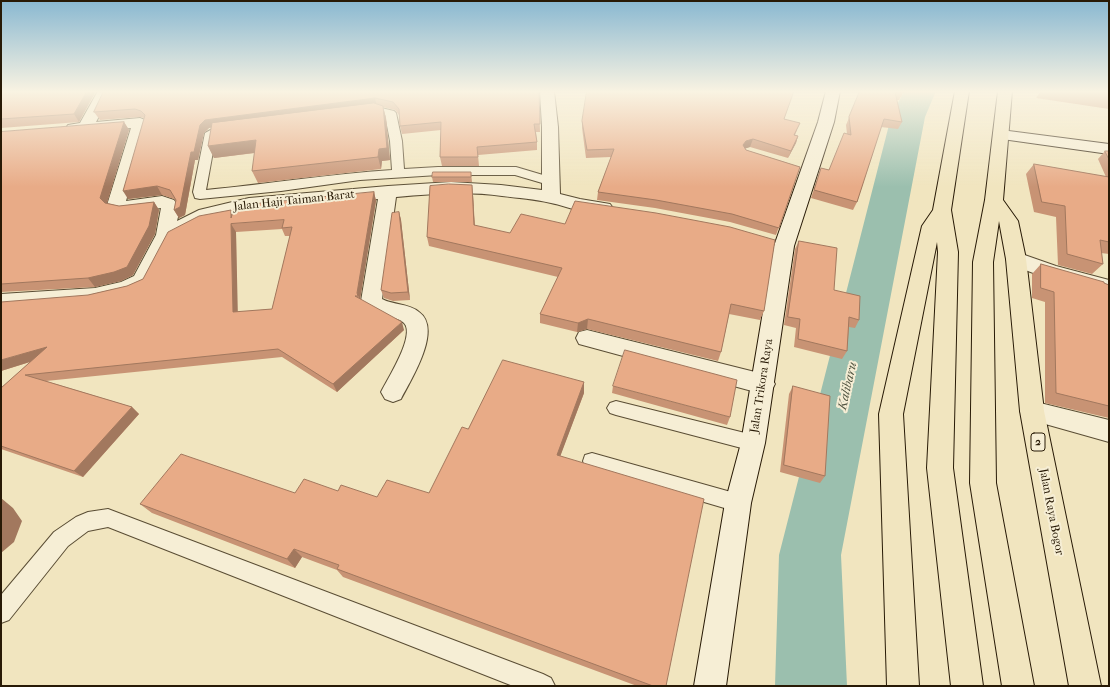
<!DOCTYPE html>
<html>
<head>
<meta charset="utf-8">
<style>
  body { margin:0 }
  #map { position:relative; width:1110px; height:687px; overflow:hidden; background:#f1e5bf; font-family:"IM FELL French Canon",serif }
  canvas { display:block }
  .frame { position:absolute; inset:0; border:2px solid #281a06; pointer-events:none }
</style>
</head>
<body>
<div id="map">
<canvas width="1110" height="687"></canvas>
<div class="frame"></div>
</div>
<script>
const c = document.querySelector('canvas').getContext('2d');
c.lineJoin = 'round';
function fill(path, color) {
  c.fillStyle = color;
  c.fill(path, 'evenodd');
}
function stroke(path, color, width, dash) {
  c.strokeStyle = color;
  c.lineWidth = width;
  c.lineCap = dash ? 'butt' : 'round';
  c.setLineDash(dash || []);
  c.stroke(path);
}
function write(font, color, halo, rows, align = 'center') {
  c.font = font + ' "IM FELL French Canon",serif';
  c.lineWidth = 4;
  c.setLineDash([]);
  c.textBaseline = 'middle';
  c.strokeStyle = halo;
  c.fillStyle = color;
  for (const [text, x, y, turn = 0] of rows) {
    c.save();
    c.translate(x, y);
    c.rotate((+turn || 0) * Math.PI / 180);
    c.textAlign = isNaN(turn) ? turn : align;
    if (halo) c.strokeText(text, 0, 0);
    c.fillText(text, 0, 0);
    c.restore();
  }
}
fill(new Path2D(`
  M904 91H936L925 117 841 555 847 686H775L779 555 891 117Z`), '#9bbfae');
const lane = new Path2D(`
  M377 107 394 111 396 113 402 141 404 169 438 167H516L553 178 555 181 549 185 515 175H438L360 180 281 191 200 199 195 198 193 192 205 133 218 126 224 129 216 135 206 190C268 184 330 174 392 170L390 141 385 115C377 113 362 118 356 112L358 110Z
  M616 401 753 435 759 437 762 443 759 449 753 451 616 415 610 413 607 408 610 403Z
  M592 453 738 494 745 497 748 503 745 509 738 512 592 469 585 467 583 461 585 455Z
  M108 509 543 674 551 678 555 686H513L108 527 88 531 68 546 9 620 1 623V595L54 532 76 517 88 512Z`);
const street = new Path2D(`
  M98 91H112L96 122 140 118 145 120 148 123 126 201 162 196 174 200 180 209 177 221 199 210 249 198 388 186 451 182 501 185 542 190V127L540 91H554L558 127 560 194 580 199 610 204 613 208 610 212C591 217 570 207 551 203 535 199 518 198 502 196 467 191 432 194 396 197L382 299C393 305 408 303 419 312 443 329 411 380 401 399L393 402 385 399 381 392C387 380 416 335 404 323 398 317 390 318 383 316 373 313 366 310 361 301L378 199 249 210 211 219 172 239 148 286 133 293 95 302 1 310V294L95 288 121 282 134 276 156 235 161 208C146 209 117 220 107 205L131 128 74 133 68 131 66 128 68 125 80 123Z
  M1016 252 1056 266 1109 280V294L1044 277 1009 264 1006 259 1009 254Z
  M587 330 763 374 771 377 775 384 771 391 763 394 579 344 576 338 579 332Z
  M1032 401 1109 420V442L1024 418 1020 411 1024 404Z`);
const secondary = new Path2D(`
  M826 91H840L834 122 794 246 765 443 751 503 726 686H694L725 503 741 443 774 246 818 122Z
  M1001 130 1109 144V154L995 138 993 135 995 132Z`);
const highway = new Path2D(`
  M955 91H969L951 210 958 252 953 468 983 686H951L927 468 938 252 937 242 903 414 919 686H887L879 414 922 226 933 210Z
  M998 91H1012L1003 200 1018 221 1026 259 1044 411 1101 686H1069L1020 411 1006 259 999 221 993 262 996 483 1034 686H1002L970 483 973 262 985 200Z`);
stroke(lane, '#5a4d34', 2);
stroke(street, '#5a4d34', 2);
stroke(secondary, '#281a06', 2);
stroke(highway, '#281a06', 2);
fill(lane, '#f6eed5');
fill(street, '#f6eed5');
fill(secondary, '#f6eed5');
fill(highway, '#f1e5bf');
fill(new Path2D(`
  M1 91H96L79 122 1 128Z
  M104 91H539L540 132H536L537 142V150L478 155 479 166H442L440 157 441 130 402 134 400 126 399 115 395 110 383 107 386 118 390 160 382 161 381 169 258 183 252 171 255 153 214 158 208 146 212 127 209 128 204 133 198 160H195L185 215 179 218 174 210 176 201 174 199 162 195 128 199 144 118 140 117 100 120 94 112Z
  M860 91H903V93L899 100H897L902 122 898 129 881 127 857 202 853 210 811 198 821 168 829 170 847 134 846 125Z
  M1041 91H1109V109L1036 98Z
  M785 119 797 130 795 135 798 136 796 143 788 158 750 147 745 148 746 150 800 167 776 235 730 222 655 208 597 200 598 192 611 157 586 158 582 128V121Z
  M124 122 129 130 107 203 119 206 154 202 159 210 155 234 133 275 121 281 95 287 1 292V132Z
  M1105 151H1109V254L1101 253 1103 264 1092 274 1058 265 1056 217 1034 212 1026 174 1034 164 1106 177 1098 159Z
  M471 172 472 182H433L432 177Z
  M374 192 376 201 360 299 404 330 337 392 282 357 46 381 132 407 139 414 83 477 1 449V388L30 362 1 371 88 295 127 286 143 279 233 213ZM282 229 285 236H290L272 309 237 312 236 232Z
  M473 195 475 226 764 311 760 320 729 314 721 352 718 361 587 329 577 332 540 323V314L558 277 429 246 427 237Z
  M399 212 401 220 410 300 393 301 384 298 381 290Z
  M799 241 834 290 859 320 855 328 849 327 847 351 842 359 794 347 796 328 784 325 795 249Z
  M1041 264 1109 285V418L1045 403V302L1032 298V274Z
  M584 382V393L560 456 666 686H637L343 577 337 570 302 557 295 568 152 513 140 504 295 493 338 491 377 497 429 493 468 429Z
  M613 386 730 417 727 425 612 393Z
  M793 386 825 476 820 483 780 472 789 394Z`), '#c89374');
fill(new Path2D(`
  M87 91H96L79 122 74 114Z
  M375 98 377 106 209 128 204 133 198 160H195L185 215 179 218 174 210 191 152 200 125 205 120Z
  M383 106 386 118 390 160 382 161 381 169 378 157Z
  M124 122 129 130 106 206 100 198Z
  M798 136 796 143 788 158 791 151Z
  M753 139 750 147 744 149 743 145 746 141Z
  M256 140 261 152 214 158 208 146Z
  M472 185 473 195 475 235 474 225Z
  M157 186 162 195 128 199 123 191Z
  M374 192 376 201 360 300 357 293Z
  M154 202 159 210 155 234 133 275 121 281 95 287 88 278Z
  M399 212 401 220 410 300 408 292Z
  M231 224 236 232 238 320 233 312Z
  M588 319 587 329 577 332 578 323Z
  M402 322 404 330 337 392 333 384Z
  M47 347 55 354 1 371V360Z
  M584 382V393L557 465V455Z
  M132 407 139 414 83 477 74 471Z
  M1 498 13 508 22 521 14 542 1 553Z
  M294 549 302 557 295 568 287 559Z`), '#a2785e');
const building = new Path2D(`
  M1 91H87L74 114 1 119Z
  M104 91H539L540 124H534L537 142 477 147 478 157H440L441 122 400 126 399 109 393 102 375 98 205 120 200 125 194 152H191L180 207 174 210 176 200 170 190 157 186 123 191 145 115 141 111 135 109 94 112Z
  M587 91H794L784 119 800 123 794 135 798 136 791 151 753 139 746 141 743 145 746 150 800 167 779 228 732 214 656 200 598 192 614 149 587 150 582 121Z
  M860 91H903V93L895 92 902 122 884 119 857 202 814 190 821 168 829 170 844 133 851 135 849 117Z
  M1096 91H1109V93Z
  M374 103 383 106 387 148 379 149 378 157 252 171 256 140 208 146 212 123Z
  M124 122 100 198 105 203 119 206 154 202 149 226 127 267 114 272 88 278 1 284V132Z
  M1105 151H1109V159Z
  M1034 164 1109 177V242L1100 240 1103 264 1067 254 1065 206 1042 202Z
  M433 172H471V177H432Z
  M449 184 472 185 474 225 510 233 521 214 565 224 575 201 656 213 730 227 775 240 764 311 731 304 721 352 588 319 578 323 540 314 562 268 427 237 430 186Z
  M374 192 357 293 358 296H355L402 322 333 384 278 349 25 375 132 407 74 471 1 446V388L47 347 1 360V302L88 295 127 286 143 279 168 232 199 216 231 210V218L235 206ZM284 220 282 228 292 227 272 309 233 312 231 224Z
  M399 212 408 292 391 293 381 290 392 213Z
  M799 241 837 248 834 290 860 296 859 320 849 317 847 351 798 339 800 319 788 317Z
  M1041 264 1104 282V283L1109 285V406L1056 393 1054 292 1041 288Z
  M625 350 737 380 730 417 613 386Z
  M503 360 584 382 557 455 704 499 666 686H653L337 569 339 565 294 549 287 559 140 504 181 454 295 493 304 479 338 491 341 485 377 497 387 480 429 493 462 427 468 429Z
  M793 386 830 396 825 476 784 465Z`);
fill(building, '#e8ab87');
stroke(building, '#a2785e', 1);
const sky = c.createLinearGradient(0, 0, 0, 187);
sky.addColorStop(0, '#89b8d1');
sky.addColorStop(0.49, '#f9f3e2');
sky.addColorStop(1, '#f9f3e200');
c.fillStyle = sky;
c.fillRect(0, 0, 1110, 187);
for (const [x, y, w] of [
  [1038,442,14]
]) {
  const box = new Path2D();
  box.roundRect(x - w / 2, y - 9, w, 18, 3);
  c.fillStyle = '#f6eed5';
  c.fill(box);
  stroke(box, '#281a06', 1);
}
write('bold 11px', '#281a06', null, [
  ["2",1038,442]
]);
write('12px', '#281a06', '#f6eed5', [
  ["Jalan Haji Taiman Barat",294,201,-6],
  ["Jalan Trikora Raya",762,386,-81],
  ["Jalan Raya Bogor",1051,512,79]
]);
write('italic 13px', '#505441', '#f6eed5', [
  ["Kalibaru",848,386,-77]
]);
</script>
</body>
</html>
